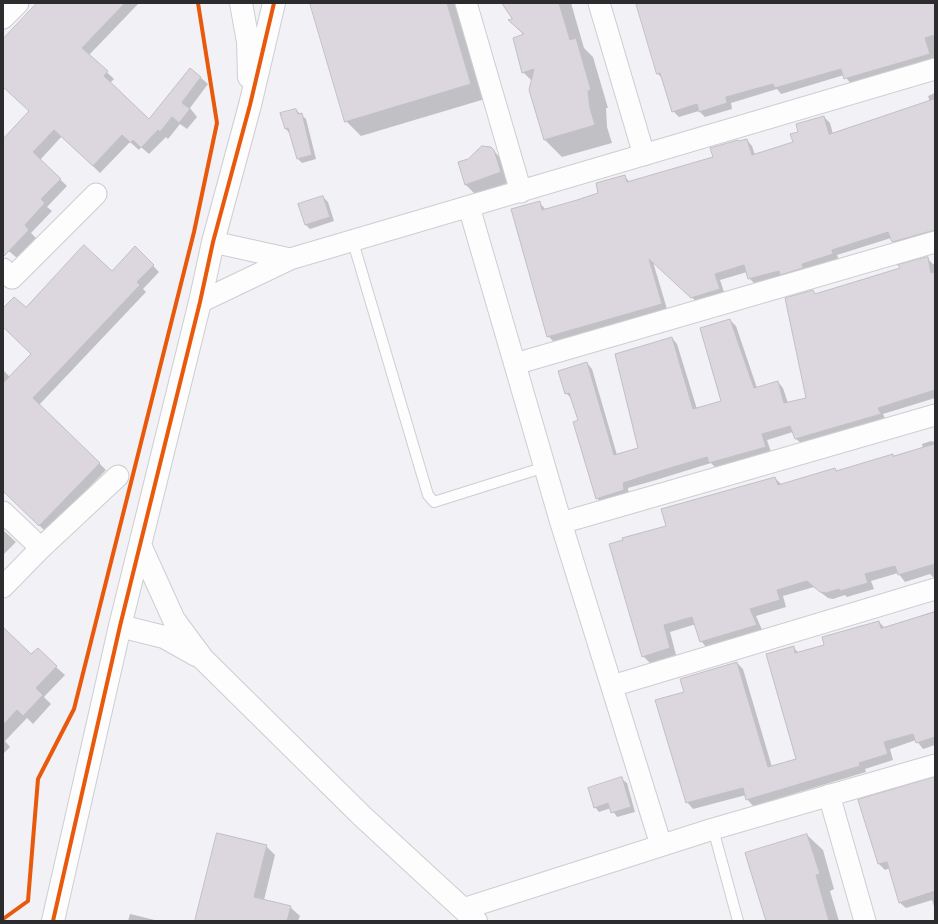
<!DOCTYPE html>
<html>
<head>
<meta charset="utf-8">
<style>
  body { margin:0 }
  #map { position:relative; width:938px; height:924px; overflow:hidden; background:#f2f1f6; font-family:Montserrat,sans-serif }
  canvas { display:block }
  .frame { position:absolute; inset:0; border:4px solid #2c2c2f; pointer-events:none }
</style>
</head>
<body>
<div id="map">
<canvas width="938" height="924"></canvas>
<div class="frame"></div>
</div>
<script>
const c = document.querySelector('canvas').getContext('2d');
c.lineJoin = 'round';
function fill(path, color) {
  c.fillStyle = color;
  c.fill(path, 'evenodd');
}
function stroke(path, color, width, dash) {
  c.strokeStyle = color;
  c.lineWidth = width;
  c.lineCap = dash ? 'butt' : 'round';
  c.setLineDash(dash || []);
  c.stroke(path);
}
fill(new Path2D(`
  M38 3H139L89 55 114 79 110 83 149 121 200 77 208 84 190 108 197 117 187 129 180 124 168 139 166 137 149 154 141 147 139 150 130 142 100 173 62 136 40 160 67 186 47 207 52 211 31 233 36 238 17 258 4 247 3 248V140L30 111 3 86V40Z
  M313 3H457L485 99 361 136 346 121Z
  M504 3H571L584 48 593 57 608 108H606L607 127 612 143 562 157 545 140 532 81 523 72 524 35 510 21 514 20Z
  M637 3H935V60L851 84 844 75 781 94 777 89 731 103 732 109 705 117 699 111 679 117 673 111 662 78 658 74Z
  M935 93V234L898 247 891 238 837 255 839 260 755 284 749 278 747 272 720 280 725 295 698 303 653 262 667 309 554 342 548 336 539 202 546 210 599 194 624 176 630 182 715 158 739 142 747 140 752 146 755 155 794 143 799 133 824 117 830 123 833 134 930 102 928 96Z
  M296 110 306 119 316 159 302 163 298 159 290 134 286 129Z
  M486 147 493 150 503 161 510 182 476 195 466 185 459 162 469 160 478 149Z
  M323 197 328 202 334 221 310 229 305 224Z
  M135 247 159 272 143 289 146 292 39 405 106 470 46 532 3 490V370L10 377 32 354 3 327V310L26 309 112 272Z
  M927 258 933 264H935V398L883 414 886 420 802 444 796 439 793 432 767 440 771 452 716 468 711 463 656 480 628 488 629 496 602 504 597 498 579 421 572 399 566 393 587 363 592 369 617 455 639 449 672 338 677 344 697 409 722 401 730 320 736 326 757 388 778 382 783 388 788 403 807 399 813 291 816 295 901 269Z
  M931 441 935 442V579L930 574 905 582 898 573 871 581 874 589 847 597 845 595 833 599 828 598 814 587 783 596 786 607 756 616 763 632 707 648 701 641 696 624 670 632 676 655 650 663 643 656 667 527 775 478 782 485 834 469 837 471 892 455 894 457 923 448 922 444Z
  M3 530 16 542 3 555Z
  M935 611V745L923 749 916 740 890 749 893 760 865 769 866 772 753 806 747 799 746 795 693 809 687 802 685 693 737 663 743 669 772 767 797 760 793 647 799 653 825 645 879 622 885 628Z
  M3 628 31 656 56 667 65 675 44 697 51 704 33 724 27 718 5 741 10 747 3 754Z
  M935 778V910L932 900 906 908 899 902 890 868 885 870 879 864Z
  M622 779 627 783 635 812 617 817 611 808 599 812 595 807Z
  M807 835 823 850 834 889 830 891 839 921H767Z
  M266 846 275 855 264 900 290 907 300 916 298 921H196Z
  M130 914 159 921H128Z`), '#0003');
const building = new Path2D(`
  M37 3H125L82 48 108 71 104 76 149 119 190 68 201 77 183 101 182 103 190 109 179 123 172 117 160 132 158 130 141 148 133 140 131 143 122 135 93 166 54 130 33 152 61 179 41 199 45 203 25 225 29 230 3 257V139L29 111 3 87V39Z
  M310 3H447L471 84 345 122Z
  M502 3H559L570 40 576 38 591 90 588 91 590 108 595 125 544 140 529 90 534 69 522 73 513 38 524 34 508 20 512 19Z
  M636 3H935V35L925 38 930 54 844 79 841 69 775 88 773 84 726 97 727 103 699 112 697 104 672 112 660 73 657 74Z
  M935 99V230L892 242 888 232 832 250 833 254 802 264 803 268 780 275 779 271 748 279 744 265 715 274 720 289 691 298 649 259 662 304 547 337 511 209 540 201 542 210 577 200 598 193 596 183 625 175 627 182 713 157 710 148 738 140 739 141 747 139 752 155 793 142 790 134 798 132 796 124 824 116 829 134Z
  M296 109 298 114 302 113 312 155 297 159 288 128 285 129 280 113Z
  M482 146 491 147 494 150 501 172 465 185 458 162 468 159Z
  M323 196 330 217 305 225 298 204Z
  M84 245 112 271 135 246 154 265 137 282 140 285 33 398 100 463 39 526 3 491V383L31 354 3 327V308L14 297 26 307Z
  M928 257 931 273 935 272V390L878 408 881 414 795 439 790 426 762 434 766 447 709 463 707 457 650 474 623 483 624 490 596 499 573 422 578 420 569 393 565 394 558 371 587 362 614 455 638 448 615 354 672 337 693 409 721 401 700 328 730 319 754 388 778 381 784 403 806 398 785 298 813 290 815 294 900 268 898 265Z
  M935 444V564L898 575 895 566 865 574 868 583 840 591 839 589 826 593 820 592 807 581 777 590 780 600 750 609 757 625 700 642 692 617 664 625 670 648 642 657 609 544 623 540 622 538 666 526 661 509 775 477 778 485 835 468 836 471 893 454V456Z
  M935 612V737L916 743 913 734 884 742 888 754 859 763 860 766 746 800 743 788 686 803 655 700 684 692 680 679 737 662 768 767 796 759 766 654 794 646 795 653 824 645 822 637 879 621 881 628Z
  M3 627 31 654 38 648 57 666 36 688 43 695 23 716 17 710 3 725Z
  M622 777 631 807 611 813 608 803 594 808 588 788Z
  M935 777V891L899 903 887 862 878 864 858 800Z
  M217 833 267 845 254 897 291 906 287 921H195Z
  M807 834 820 874 816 875 829 921H766L745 853Z`);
fill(building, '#dcd6de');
stroke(building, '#c0c0c2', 1);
const lane = new Path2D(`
  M353 242 428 495 434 502 545 467
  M713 829 738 921`);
const street = new Path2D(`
  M466 3 521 192
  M599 3 644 155
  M3 18 18 3
  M469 207 561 523 661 845
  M213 242 290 259
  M3 269 12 278 96 194
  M200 302 290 259 935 69
  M515 364 935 242
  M3 512 41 548 118 476
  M561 523 935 415
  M3 587 41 548
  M612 686 935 589
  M829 795 865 921
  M463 909 713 829 935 765`);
const secondary = new Path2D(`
  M241 3 248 42 249 77
  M140 545 174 620 203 659 362 816 476 921
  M120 626 164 637 196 655
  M53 921 120 626 200 302 213 242 250 105 274 3`);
stroke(lane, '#cecdd1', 12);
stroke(street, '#cecdd1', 23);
stroke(secondary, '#cecdd1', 24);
stroke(lane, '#fdfdfe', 10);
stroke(street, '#fdfdfe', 21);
stroke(secondary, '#fdfdfe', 22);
stroke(new Path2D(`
  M3 919 28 901 38 779 74 709 194 232 217 123 198 3
  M53 921 120 626 200 302 213 242 250 105 274 3`), '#e8590c', 4);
</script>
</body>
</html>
